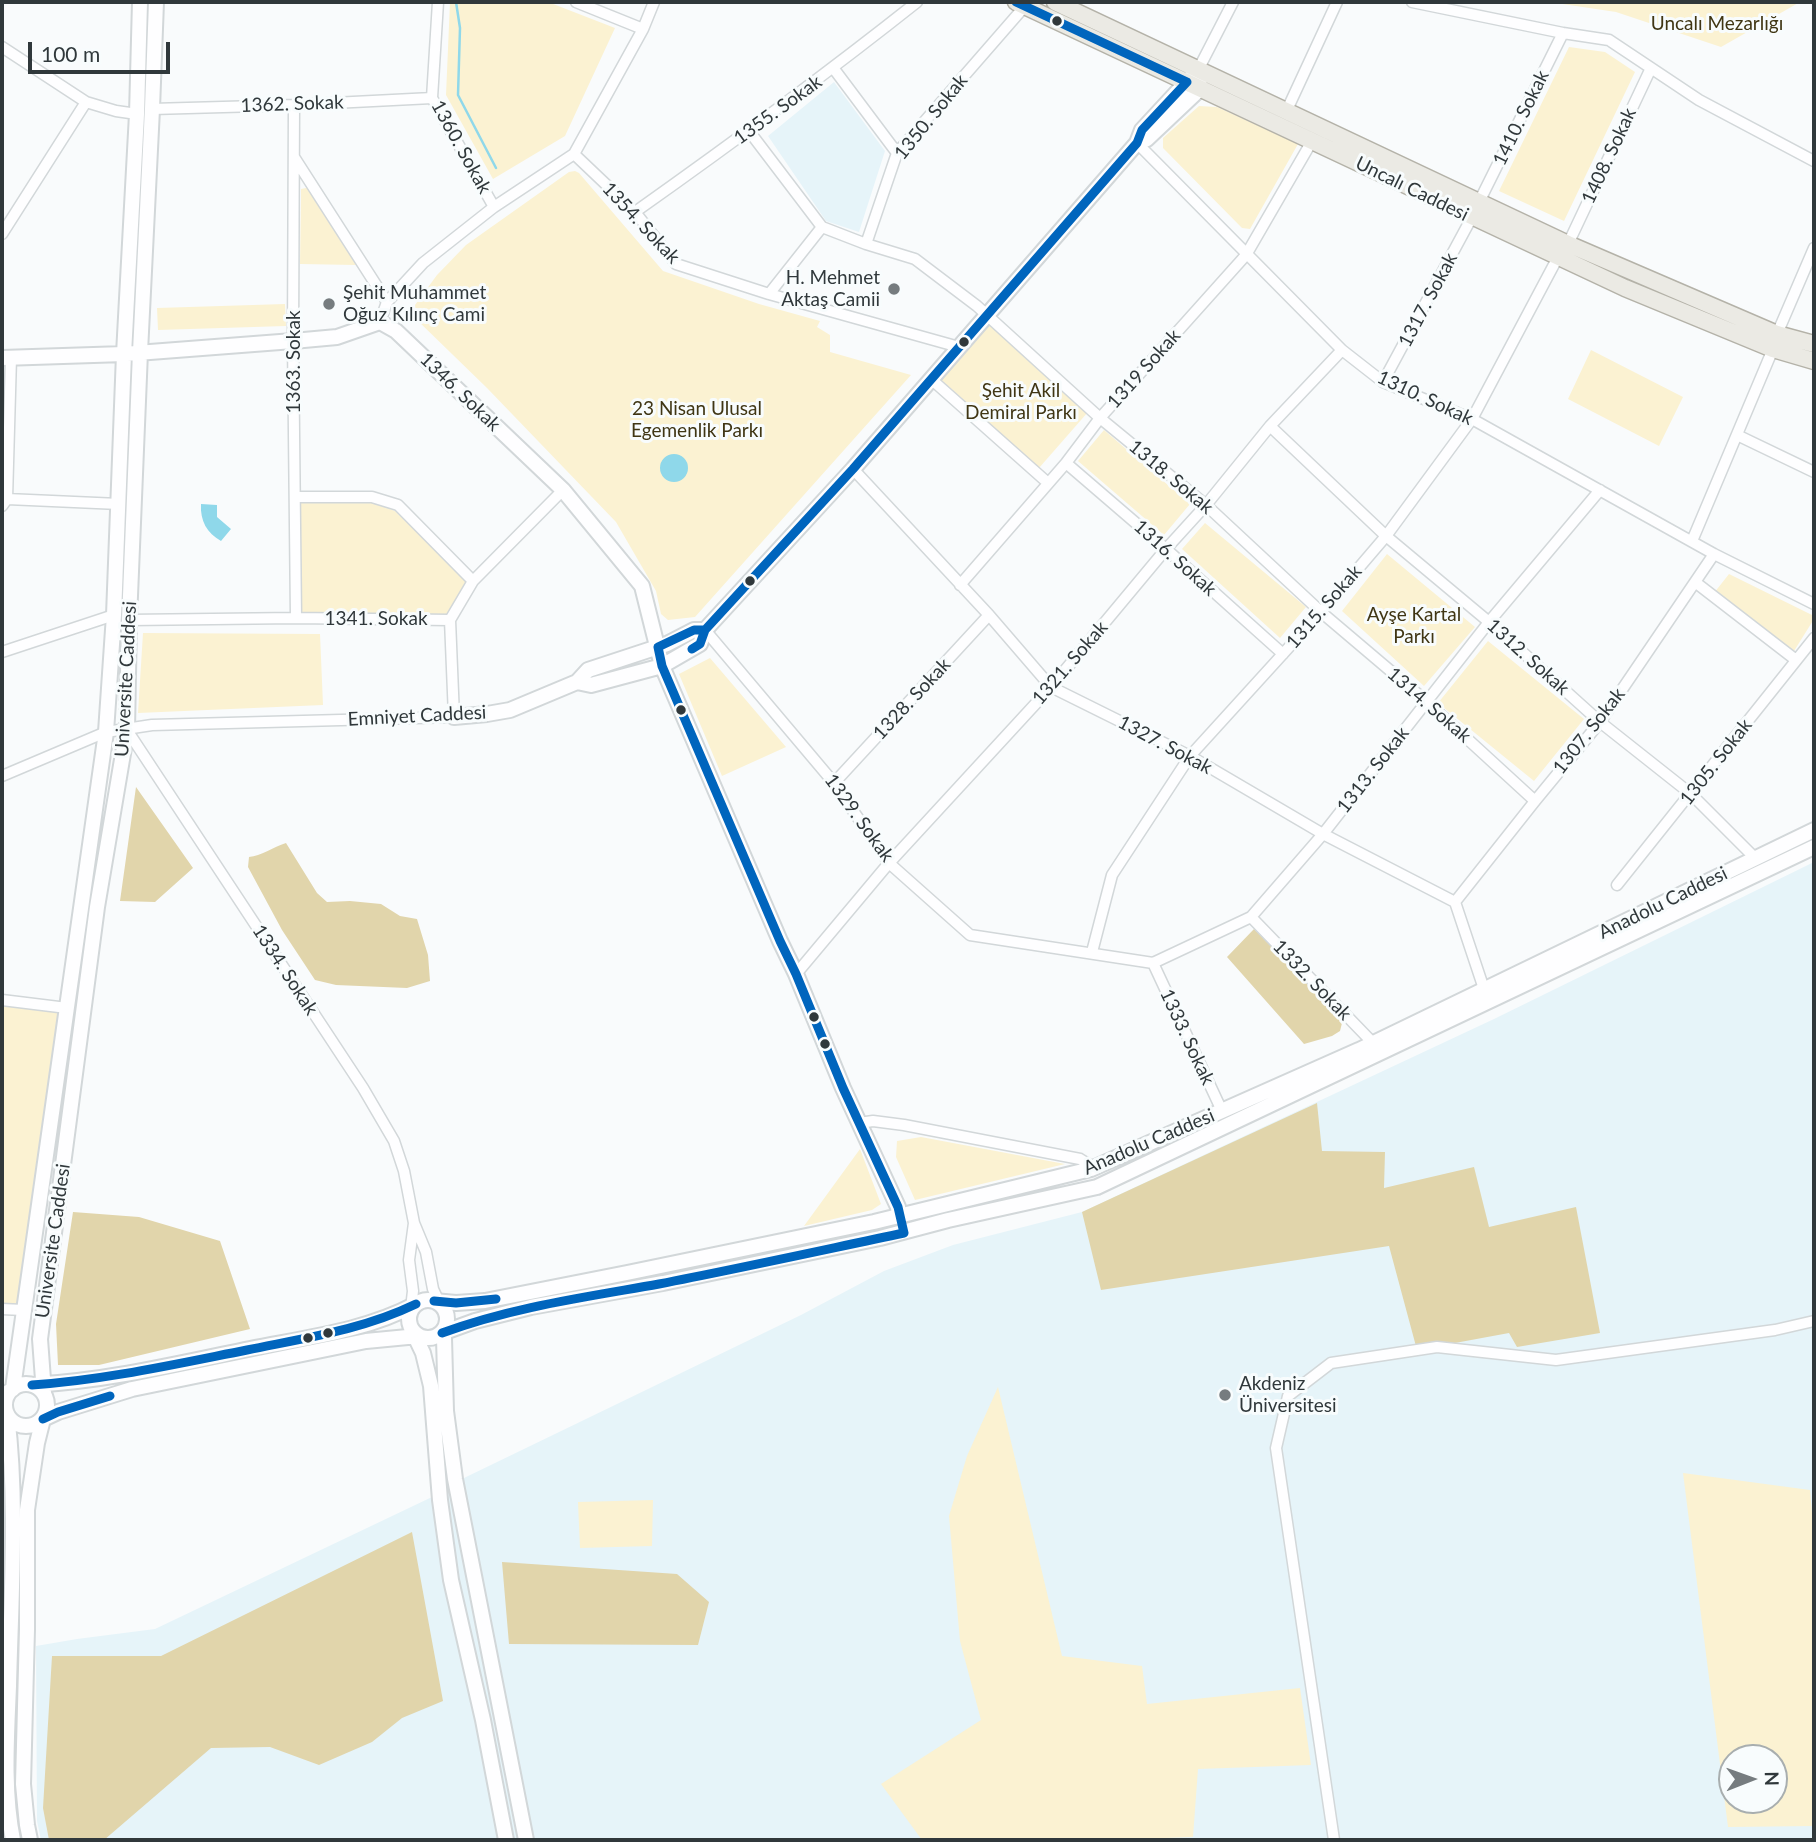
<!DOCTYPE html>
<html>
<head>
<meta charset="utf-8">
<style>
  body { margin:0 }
  #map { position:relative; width:1816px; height:1842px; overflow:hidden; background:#f9fbfc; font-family:Lato,sans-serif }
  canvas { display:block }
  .frame { position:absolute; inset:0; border:4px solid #30383b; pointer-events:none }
  .north { position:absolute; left:1718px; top:1744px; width:70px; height:70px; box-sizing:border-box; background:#f8fcfd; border:2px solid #a8aeaf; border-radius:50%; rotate:89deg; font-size:19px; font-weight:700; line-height:28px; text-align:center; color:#30383b }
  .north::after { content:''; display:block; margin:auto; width:24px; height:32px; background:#767c7f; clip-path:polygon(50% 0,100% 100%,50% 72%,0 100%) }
  .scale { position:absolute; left:28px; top:42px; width:142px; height:32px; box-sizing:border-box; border:4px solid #30383b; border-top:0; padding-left:9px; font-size:21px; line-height:24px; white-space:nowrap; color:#30383b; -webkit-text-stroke:5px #f8fcfd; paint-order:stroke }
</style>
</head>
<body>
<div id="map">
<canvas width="1816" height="1842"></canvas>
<div class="frame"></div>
<div class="north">N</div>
<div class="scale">100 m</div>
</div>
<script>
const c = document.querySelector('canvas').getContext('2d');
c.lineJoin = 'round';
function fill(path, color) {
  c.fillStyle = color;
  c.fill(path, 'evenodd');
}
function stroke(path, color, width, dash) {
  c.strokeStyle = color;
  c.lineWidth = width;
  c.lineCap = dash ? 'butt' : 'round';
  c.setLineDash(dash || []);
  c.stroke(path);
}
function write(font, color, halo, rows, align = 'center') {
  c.font = font + ' Lato,sans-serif';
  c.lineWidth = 6;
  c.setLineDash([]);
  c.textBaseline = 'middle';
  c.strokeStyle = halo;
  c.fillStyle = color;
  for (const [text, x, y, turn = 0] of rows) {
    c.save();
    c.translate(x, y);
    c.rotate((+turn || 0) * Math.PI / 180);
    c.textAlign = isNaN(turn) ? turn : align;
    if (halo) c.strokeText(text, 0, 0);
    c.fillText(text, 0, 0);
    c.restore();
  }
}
fill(new Path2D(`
  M834 82 885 151 859 232 826 221 768 136Z
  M1814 862V1840H41L37 1821 36 1646 77 1639 155 1629 432 1497 464 1478 801 1315 884 1271 953 1245 1082 1212 1494 1019ZM1732 1758H1774V1800H1732Z`), '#e6f4f9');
fill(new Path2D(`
  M450 2H548L615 28 565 136 493 179 446 95Z
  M1549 2H1800L1721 47 1616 12Z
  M1569 47 1605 52 1635 72 1564 221 1499 191Z
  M1199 106 1217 107 1298 144 1250 229 1242 228 1163 148V138Z
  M575 171 579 173 663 271 759 304 820 321 817 327 830 335V352L911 375 695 617 668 620 661 614 656 591 616 522 487 388 417 320 415 305 437 275 466 245 569 172Z
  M306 188 310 189 356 265 300 264 301 198V189Z
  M285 304 286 326 158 330 157 308Z
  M988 324 1088 412 1039 468 938 377Z
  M1591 350 1683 397 1659 446 1568 399Z
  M1104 430 1190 504 1164 535 1078 461Z
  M301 502 373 503 395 511 467 581 447 615 300 613Z
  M1205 523 1306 607 1280 638 1182 549Z
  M1387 554 1475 627 1424 686 1342 611Z
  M1729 574 1814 616V619L1794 651 1714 593Z
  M143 633 320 634 323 705 138 713Z
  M1488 641 1584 719 1534 781 1438 703Z
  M710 658 786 747 722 776 679 674Z
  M2 1000 67 1008 23 1310 2 1309Z
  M921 1137 1065 1164 915 1200 896 1157 897 1141Z
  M860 1149 881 1204 872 1210 804 1226Z
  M998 1387 1062 1656 1142 1666 1147 1704 1300 1688 1311 1765 1198 1769 1193 1837 1109 1840H922L881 1784 981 1720 960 1641 949 1516 967 1456Z
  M1683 1473 1810 1490 1814 1535V1826L1728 1827ZM1732 1758H1774V1800H1732Z
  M653 1500 652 1546 580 1548 578 1502Z`), '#fbf2d2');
fill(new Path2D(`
  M136 787 193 868 155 902 120 901Z
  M286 843 317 893 327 902 350 901 381 904 400 916 417 919 428 955 430 981 407 988 336 985 315 980 282 930 248 867 249 857C261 856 273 847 286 843Z
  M1254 929 1338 1015 1342 1023 1340 1031 1332 1036 1304 1044 1227 957Z
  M1317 1103 1322 1151 1385 1152 1384 1188 1474 1167 1489 1227 1576 1207 1600 1333 1517 1347 1509 1333 1417 1350 1389 1246 1101 1290 1082 1212Z
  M73 1212 139 1217 220 1241 250 1329 99 1365H58L56 1324Z
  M412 1532 443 1701 402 1718 372 1742 319 1765 270 1747 211 1748 104 1840H49L43 1808 52 1656H161Z
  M502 1562 677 1574 709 1602 698 1645 509 1644Z`), '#e1d5ab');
fill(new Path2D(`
  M660 468a14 14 0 1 1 28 0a14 14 0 1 1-28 0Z
  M201 504 217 505V517L231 529 221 541C207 533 200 521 201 504Z`), '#8fd8ea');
stroke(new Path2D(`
  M456 2 460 28 458 95 496 168`), '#8fd8ea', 2.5);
const street = new Path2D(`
  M438 2 432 98 494 207
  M576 2 643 29
  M1412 2 1563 33 1609 40 1699 100 1814 161
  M2 47 86 102 116 111 137 114
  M834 69 897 153
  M1198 70 1233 2
  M294 105 293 341 296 618
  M152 109 294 105 432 98
  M1286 112 1337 2
  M749 131 822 227 866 244 915 259 977 306 1100 418 1206 505 1321 612 1426 701 1535 801
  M1137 143 1342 350 1383 382 1472 419 1714 554 1814 604
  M574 154 635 212 676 264 769 294 959 347
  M294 157 387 302
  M1479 202 1563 33
  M635 212C731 144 825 75 917 2
  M2 234 86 102
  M866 244 897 153 1025 6
  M1568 244 1651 68
  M769 294 822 227
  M380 322 387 302 423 263 494 207 574 154 643 29 654 2
  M1777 334 1814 248
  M931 379 1048 483
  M1383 382 1472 217
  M1270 426 1386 536 1489 622 1600 722 1691 794 1755 858
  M1737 435 1814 472
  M1066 463 1166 549 1283 654
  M853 469 989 615 1051 687 1190 756 1323 834 1455 902 1484 989
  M295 497H372L398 505 473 581
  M7 499 119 504
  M2 506 7 499 11 357
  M1692 541 1773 349
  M1695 582 1796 660
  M960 585 1066 463 1100 418 1246 255 1312 141
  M129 620 296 618 450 620 473 581 563 490
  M705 630 834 783 889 863 970 935 1153 963 1251 917 1323 834 1489 622 1600 490
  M2 652 114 615
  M127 730 363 1088 394 1141 404 1171 414 1223 426 1252 433 1289 440 1304
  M2 776 106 732 152 725 454 717 450 620
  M834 783 989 615
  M1617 885 1814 638
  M1455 902 1535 801 1600 722 1714 554
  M1251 917 1373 1043
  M1092 952 1112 875 1190 756 1321 612 1386 536 1472 419 1558 257
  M1153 963 1222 1111
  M796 974 889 863 1051 687 1166 549 1206 505 1270 426 1342 350
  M2 1000 67 1008
  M859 1123 873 1121 904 1125 1080 1159 1088 1164 1091 1169
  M411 1308 413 1291 409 1260 414 1223
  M2 1309 23 1310
  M1334 1840 1276 1448 1288 1396 1331 1363 1437 1347 1556 1360 1775 1330 1814 1321`);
const secondary = new Path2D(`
  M1138 143 1147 139 1200 89 1199 80
  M2 358 124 354 293 341 337 337 380 322 396 331 563 490 642 586 662 666 780 941 796 974 843 1088 898 1207 899 1217
  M577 682 588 670 667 644 694 630H705
  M454 717 487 714 510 710 577 682 591 685 662 666 700 644 705 630 853 469 1137 143 1142 130 1192 76
  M409 1319a19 19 0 1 1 38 0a19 19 0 1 1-38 0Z
  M434 1301 456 1303 485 1301 627 1273 874 1222 1091 1169 1359 1050 1814 830
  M445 1328 444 1338 446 1411 455 1479 526 1840
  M413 1332 423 1353 431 1386 440 1500 451 1580 483 1720 506 1840
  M442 1333 475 1321 531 1307 663 1283 880 1238 948 1220 1097 1187 1814 847
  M5 1405a21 21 0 1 1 42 0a21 21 0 1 1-42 0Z
  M32 1385C106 1381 178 1364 250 1349 305 1338 366 1331 416 1304
  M44 1393 40 1339 97 907 127 730 129 620 140 352 152 109 156 2
  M2 1396 13 1389 14 1381 106 732 114 615 124 354 137 114 140 2
  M7 1415C18 1504 11 1596 9 1686 7 1737 3 1790 13 1840
  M30 1840 27 1825 23 1784 27 1629V1510L37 1443 43 1419 58 1412 132 1389 366 1341 418 1336`);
const primary = new Path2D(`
  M1016 2 1625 288 1773 349 1814 361
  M1055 2 1568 244 1777 334 1814 344`);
stroke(street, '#d2d7d9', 13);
stroke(secondary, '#d2d7d9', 18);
stroke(primary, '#b4b2a8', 19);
stroke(street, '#fefeff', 10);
stroke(secondary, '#fefeff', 14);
stroke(primary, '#ebeae4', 16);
stroke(new Path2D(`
  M692 649 700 644 705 630 853 469 1137 143 1142 130 1187 82 1016 2
  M434 1301 456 1303 496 1299
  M442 1333C512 1307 586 1297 659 1284 741 1268 823 1250 904 1233L898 1207 843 1088 796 974 780 941 662 666 658 647 694 630H705
  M32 1385C105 1380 176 1364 247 1350 305 1338 362 1330 416 1304
  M43 1419 58 1412 110 1396`), '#0065bd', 9);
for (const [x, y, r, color] of [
  [1057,21,6,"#30383b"],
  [894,289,7,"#767c7f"],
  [329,304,7,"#767c7f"],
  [964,342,6,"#30383b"],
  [750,581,6,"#30383b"],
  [681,710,6,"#30383b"],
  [814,1017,6,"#30383b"],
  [825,1044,6,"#30383b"],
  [328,1333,6,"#30383b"],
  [308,1338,6,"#30383b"],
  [1225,1395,7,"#767c7f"]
]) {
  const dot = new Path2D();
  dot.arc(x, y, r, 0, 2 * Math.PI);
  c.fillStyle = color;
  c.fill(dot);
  stroke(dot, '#f8fcfd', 2.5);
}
write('19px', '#403614', '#f8fcfd', [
  ["Uncalı Mezarlığı",1717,24],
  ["Şehit Akil",1021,391],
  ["Demiral Parkı",1021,413],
  ["23 Nisan Ulusal",697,409],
  ["Egemenlik Parkı",697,431],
  ["Ayşe Kartal",1414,615],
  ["Parkı",1414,637]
]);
write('19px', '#30383b', '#f8fcfd', [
  ["1362. Sokak",292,104,-2],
  ["1355. Sokak",778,110,-36],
  ["1350. Sokak",931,117,-51],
  ["1410. Sokak",1521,118,-64],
  ["1360. Sokak",461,147,61],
  ["1408. Sokak",1609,156,-65],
  ["Uncalı Caddesi",1412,189,26],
  ["1354. Sokak",641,223,47],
  ["1317. Sokak",1428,300,-62],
  ["1363. Sokak",294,362,-90],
  ["1319 Sokak",1144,369,-48],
  ["1346. Sokak",460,392,44],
  ["1310. Sokak",1425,398,25],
  ["1318. Sokak",1171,477,40],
  ["1316. Sokak",1175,558,42],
  ["1315. Sokak",1324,607,-49],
  ["1341. Sokak",376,619],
  ["1312. Sokak",1528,657,42],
  ["1321. Sokak",1070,663,-49],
  ["Universite Caddesi",126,679,-87],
  ["1328. Sokak",912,699,-47],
  ["1314. Sokak",1429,705,41],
  ["Emniyet Caddesi",417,716,-3],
  ["1307. Sokak",1589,731,-52],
  ["1327. Sokak",1165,745,28],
  ["1305. Sokak",1716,762,-52],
  ["1313. Sokak",1373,770,-52],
  ["1329. Sokak",859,818,54],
  ["Anadolu Caddesi",1663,903,-26],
  ["1334. Sokak",285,970,57],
  ["1332. Sokak",1312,980,46],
  ["1333. Sokak",1187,1037,65],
  ["Anadolu Caddesi",1149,1142,-23],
  ["Universite Caddesi",53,1241,-82]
]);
write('19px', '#30383b', '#f8fcfd', [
  ["H. Mehmet",880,278,"right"],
  ["Aktaş Camii",880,300,"right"],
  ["Şehit Muhammet",343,293],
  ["Oğuz Kılınç Cami",343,315],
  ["Akdeniz",1239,1384],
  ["Üniversitesi",1239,1406]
], 'left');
</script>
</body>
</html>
